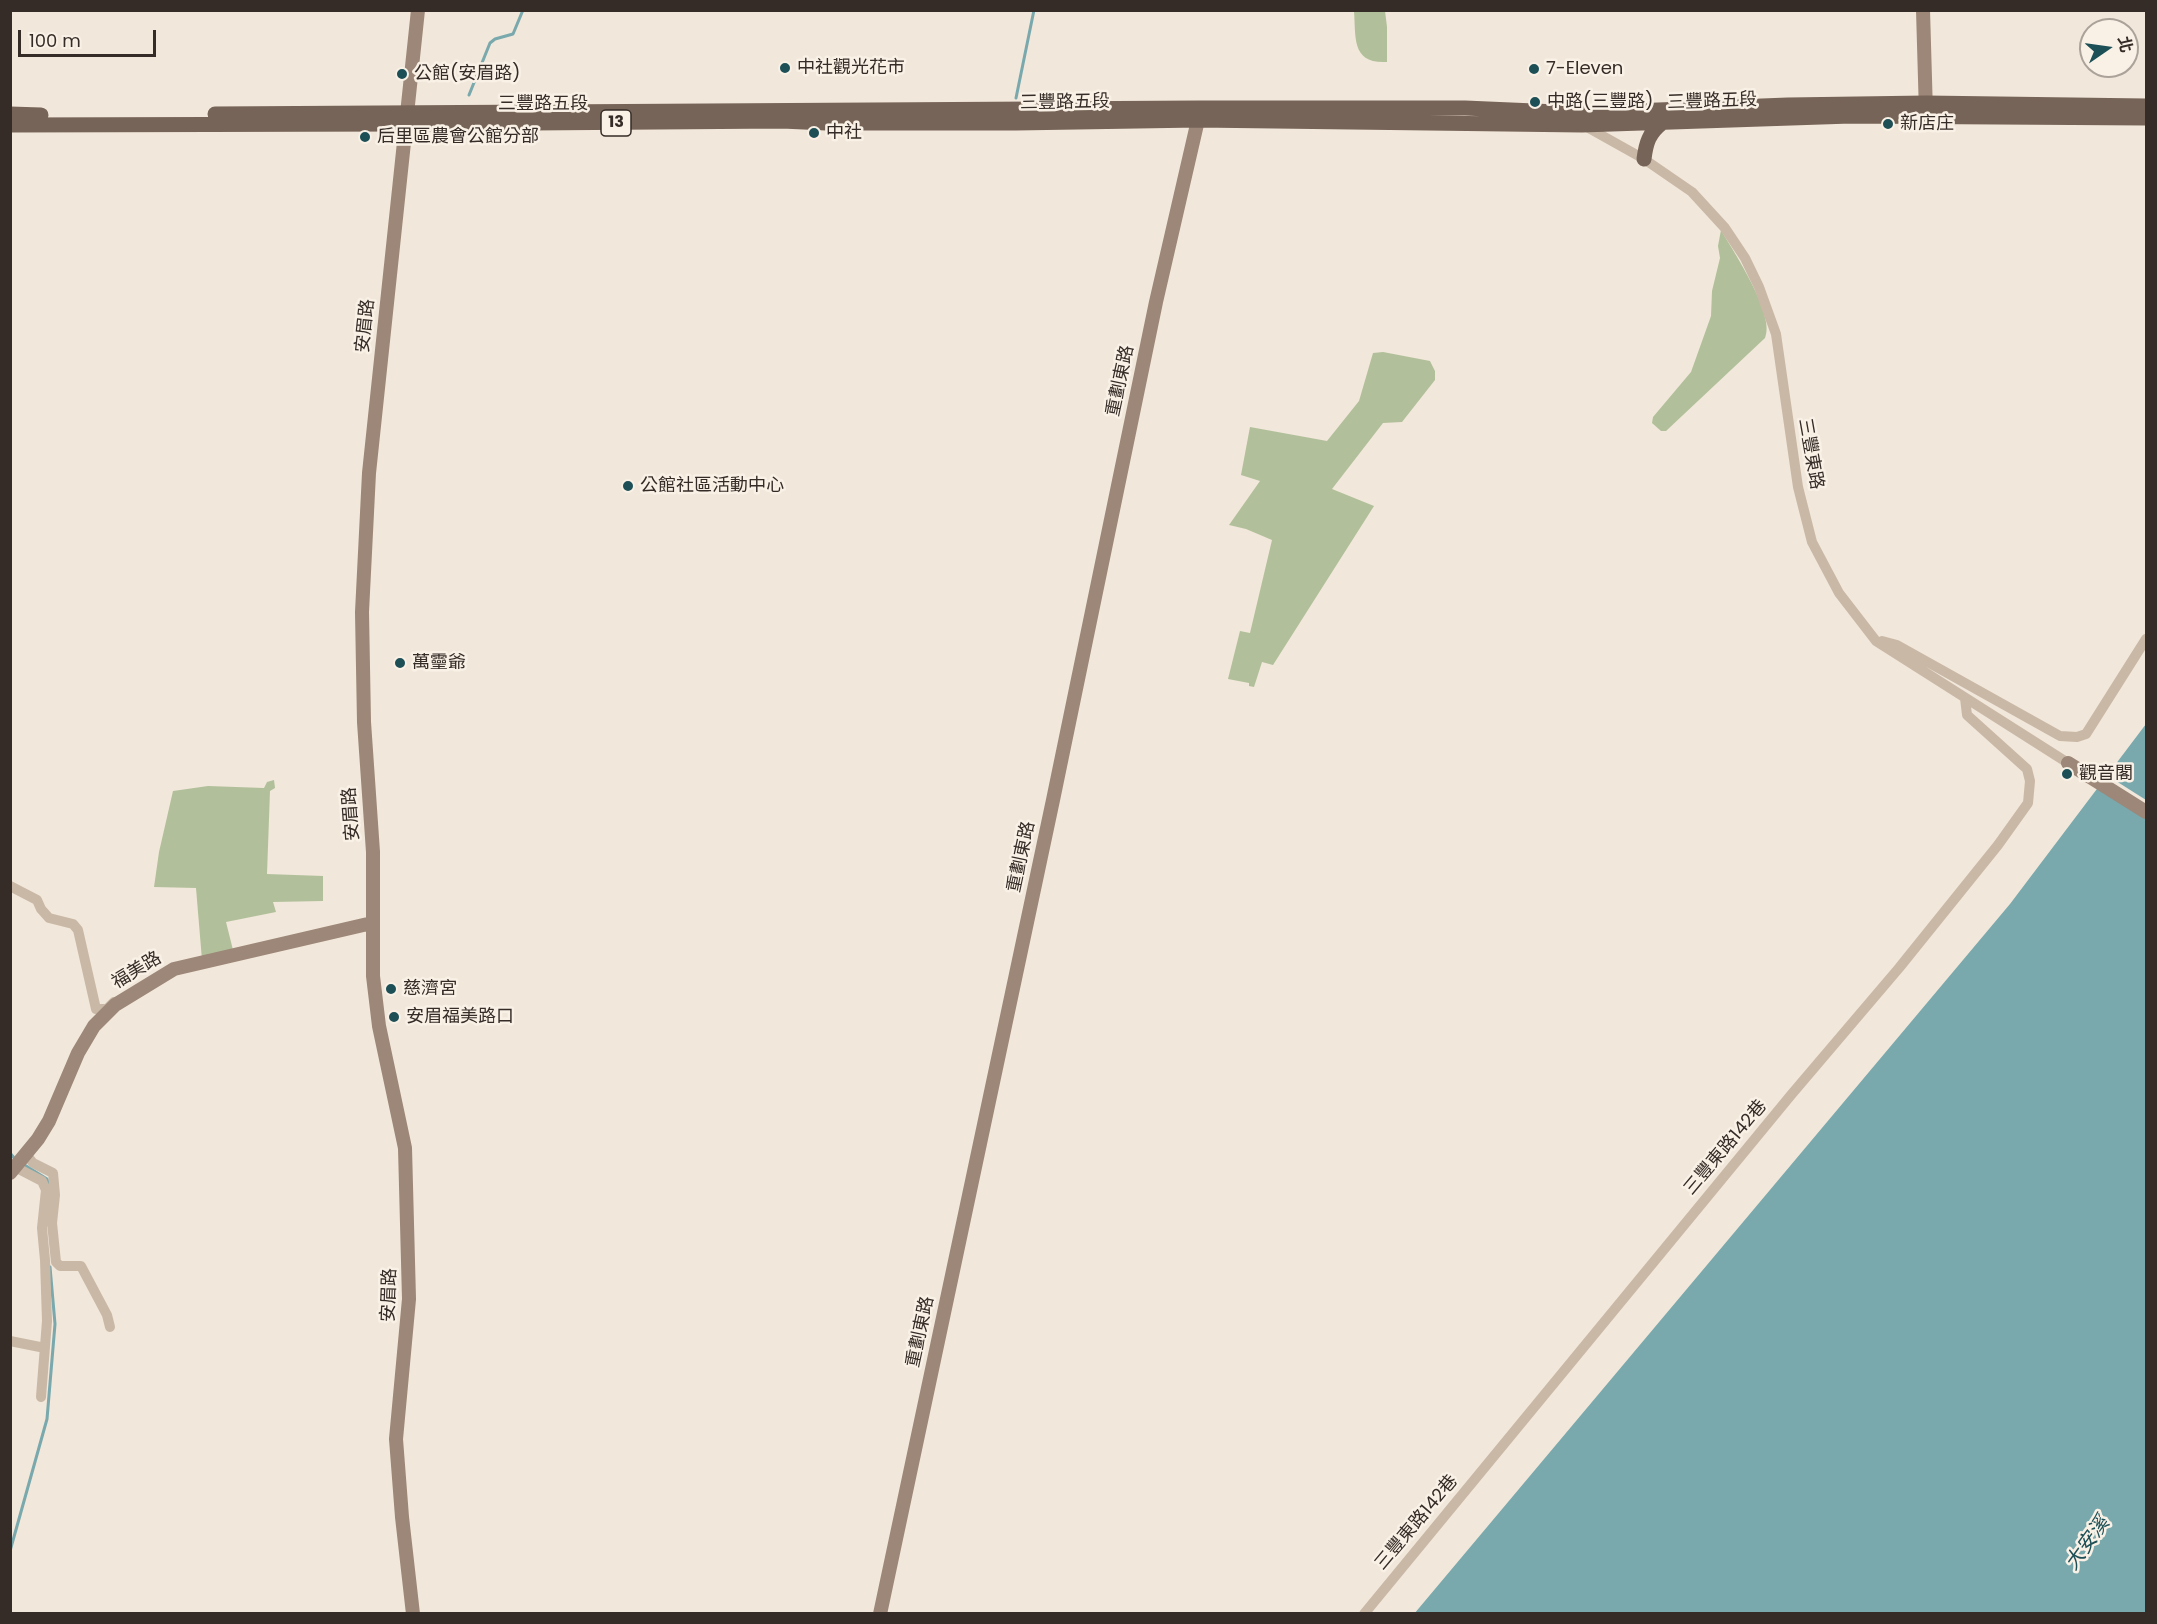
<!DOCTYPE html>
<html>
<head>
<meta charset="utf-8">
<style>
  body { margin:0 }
  #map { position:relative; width:2157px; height:1624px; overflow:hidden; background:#f1e7da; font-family:Poppins,"Noto Sans TC",sans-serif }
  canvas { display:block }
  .frame { position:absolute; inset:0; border:12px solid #352c27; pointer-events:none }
  .north { position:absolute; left:2079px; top:18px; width:60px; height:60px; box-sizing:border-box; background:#f9f1e6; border:2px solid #aba29a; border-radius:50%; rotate:77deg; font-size:16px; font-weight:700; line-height:24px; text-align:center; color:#352c27 }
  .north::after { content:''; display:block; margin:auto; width:21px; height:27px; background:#1d4f56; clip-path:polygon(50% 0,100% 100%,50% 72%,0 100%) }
  .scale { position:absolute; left:18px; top:30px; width:138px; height:27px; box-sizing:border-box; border:3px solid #352c27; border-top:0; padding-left:8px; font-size:18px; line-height:21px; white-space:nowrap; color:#352c27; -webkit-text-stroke:4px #f9f1e6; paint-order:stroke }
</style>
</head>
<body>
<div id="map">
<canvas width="2157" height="1624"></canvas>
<div class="frame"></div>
<div class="north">北</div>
<div class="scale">100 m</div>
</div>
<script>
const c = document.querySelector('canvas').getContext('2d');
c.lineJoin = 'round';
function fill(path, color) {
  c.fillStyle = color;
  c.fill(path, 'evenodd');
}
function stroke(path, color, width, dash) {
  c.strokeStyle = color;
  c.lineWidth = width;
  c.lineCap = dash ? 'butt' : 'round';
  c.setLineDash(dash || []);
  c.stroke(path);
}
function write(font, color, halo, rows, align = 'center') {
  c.font = font + ' Poppins,"Noto Sans TC",sans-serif';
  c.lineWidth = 5;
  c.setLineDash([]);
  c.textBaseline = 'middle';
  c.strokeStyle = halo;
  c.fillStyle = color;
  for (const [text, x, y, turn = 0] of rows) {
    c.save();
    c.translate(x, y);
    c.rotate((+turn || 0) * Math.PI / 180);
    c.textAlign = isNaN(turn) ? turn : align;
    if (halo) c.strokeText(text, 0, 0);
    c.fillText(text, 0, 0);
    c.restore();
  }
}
fill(new Path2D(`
  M1354 11H1385L1387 27V62C1351 64 1356 37 1354 11Z
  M1721 230C1733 251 1776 315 1765 338L1666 431H1661L1652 423 1653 417 1691 372 1711 316 1712 291 1720 258 1718 246Z
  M1383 352 1430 361 1435 371V380L1402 422 1383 423 1332 489 1374 506 1273 665 1262 662 1254 687 1249 686V683L1228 679 1240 631 1250 633 1272 540 1246 529 1229 525 1260 481 1241 475 1250 427 1327 441 1359 401 1373 353Z
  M274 780 275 788 270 791 267 874 323 876V901L273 902 276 912 226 922 234 954 202 960 196 888 154 887 159 852 173 791 208 786 264 788 267 782Z`), '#b1c09a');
fill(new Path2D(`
  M2146 724V1613L1414 1614 2010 904Z`), '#79a8ad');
fill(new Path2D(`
  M2105 774 2146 800V813L2098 783Z`), '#f1e7da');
stroke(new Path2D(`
  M469 95 490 43 495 39 513 34 523 10
  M1016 98 1034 10
  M10 1153 15 1159
  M23 1164 47 1179 48 1183
  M10 1551 47 1419 55 1324 50 1267`), '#79a8ad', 3);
stroke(new Path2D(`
  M1585 126 1644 159 1692 192 1725 228 1745 258 1759 287 1776 334 1798 487 1812 542 1839 593 1876 641 2068 763
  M1882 641 1897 645 2060 736 2077 737 2086 734 2146 639
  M10 886 37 900 41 909 49 918 73 924 78 930 96 1009H107L114 1002
  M26 1154 33 1163 53 1173 55 1195 52 1223 56 1262 60 1266H81L107 1315 110 1327
  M15 1167 42 1181 46 1190 42 1228 45 1260 47 1321 41 1397
  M10 1341 45 1348
  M1364 1614 1791 1095 1899 968 1998 845 2028 803 2030 781 2027 769 1967 715 1965 698`), '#c9b8a6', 10);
stroke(new Path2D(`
  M1923 10 1926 113
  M2068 763 2146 812
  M10 1173 38 1139 49 1121 78 1053 94 1026 115 1005 174 969 372 923
  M413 1614 402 1517 396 1439 409 1299 405 1148 379 1026 373 976V852L364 722 362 612 369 473 418 10
  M880 1614 1053 800 1156 302 1198 120 1199 110`), '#9c8778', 14);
stroke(new Path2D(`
  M10 114 41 115
  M215 114 1199 108H1465L1580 113 1788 105 1926 103 2146 106
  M10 125 406 124 782 121 826 123H1016L1198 120 1582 125 1851 116 2146 118
  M1644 159C1646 143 1649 133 1662 123`), '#776458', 15);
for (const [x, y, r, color] of [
  [785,68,6,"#1d4f56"],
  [1534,69,6,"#1d4f56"],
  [402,74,6,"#1d4f56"],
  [1535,102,6,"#1d4f56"],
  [1888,124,6,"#1d4f56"],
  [814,133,6,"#1d4f56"],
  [365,137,6,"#1d4f56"],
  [628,486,6,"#1d4f56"],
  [400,663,6,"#1d4f56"],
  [2067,774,6,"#1d4f56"],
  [391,989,6,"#1d4f56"],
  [394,1017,6,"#1d4f56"]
]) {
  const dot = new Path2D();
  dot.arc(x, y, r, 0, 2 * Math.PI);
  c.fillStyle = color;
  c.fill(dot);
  stroke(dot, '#f9f1e6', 2);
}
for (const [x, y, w] of [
  [616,123,30]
]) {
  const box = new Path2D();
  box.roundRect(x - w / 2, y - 13, w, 26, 4.5);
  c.fillStyle = '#f9f1e6';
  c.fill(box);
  stroke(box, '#352c27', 1.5);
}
write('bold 16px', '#352c27', null, [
  ["13",616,123]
]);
write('18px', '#352c27', '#f9f1e6', [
  ["中社觀光花市",797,68],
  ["7-Eleven",1546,69],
  ["公館(安眉路)",414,74],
  ["中路(三豐路)",1547,102],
  ["新店庄",1900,124],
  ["中社",826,133],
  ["后里區農會公館分部",377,137],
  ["公館社區活動中心",640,486],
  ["萬𤫊爺",412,663],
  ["觀音閣",2079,774],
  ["慈濟宮",403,989],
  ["安眉福美路口",406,1017]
], 'left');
write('18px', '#352c27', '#f9f1e6', [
  ["三豐路五段",1712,102,-2],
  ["三豐路五段",1065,103,-1],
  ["三豐路五段",543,104],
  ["安眉路",366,326,-84],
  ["重劃東路",1121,381,-78],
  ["三豐東路",1810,454,80],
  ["安眉路",352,814,-94],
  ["重劃東路",1022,857,-78],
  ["福美路",137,971,-31],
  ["三豐東路142巷",1726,1148,-50],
  ["安眉路",390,1295,-88],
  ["重劃東路",921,1332,-78],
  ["三豐東路142巷",1417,1523,-50]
]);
write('italic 20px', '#1d4f56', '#f9f1e6', [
  ["大安溪",2088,1544,-54]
]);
</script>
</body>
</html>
